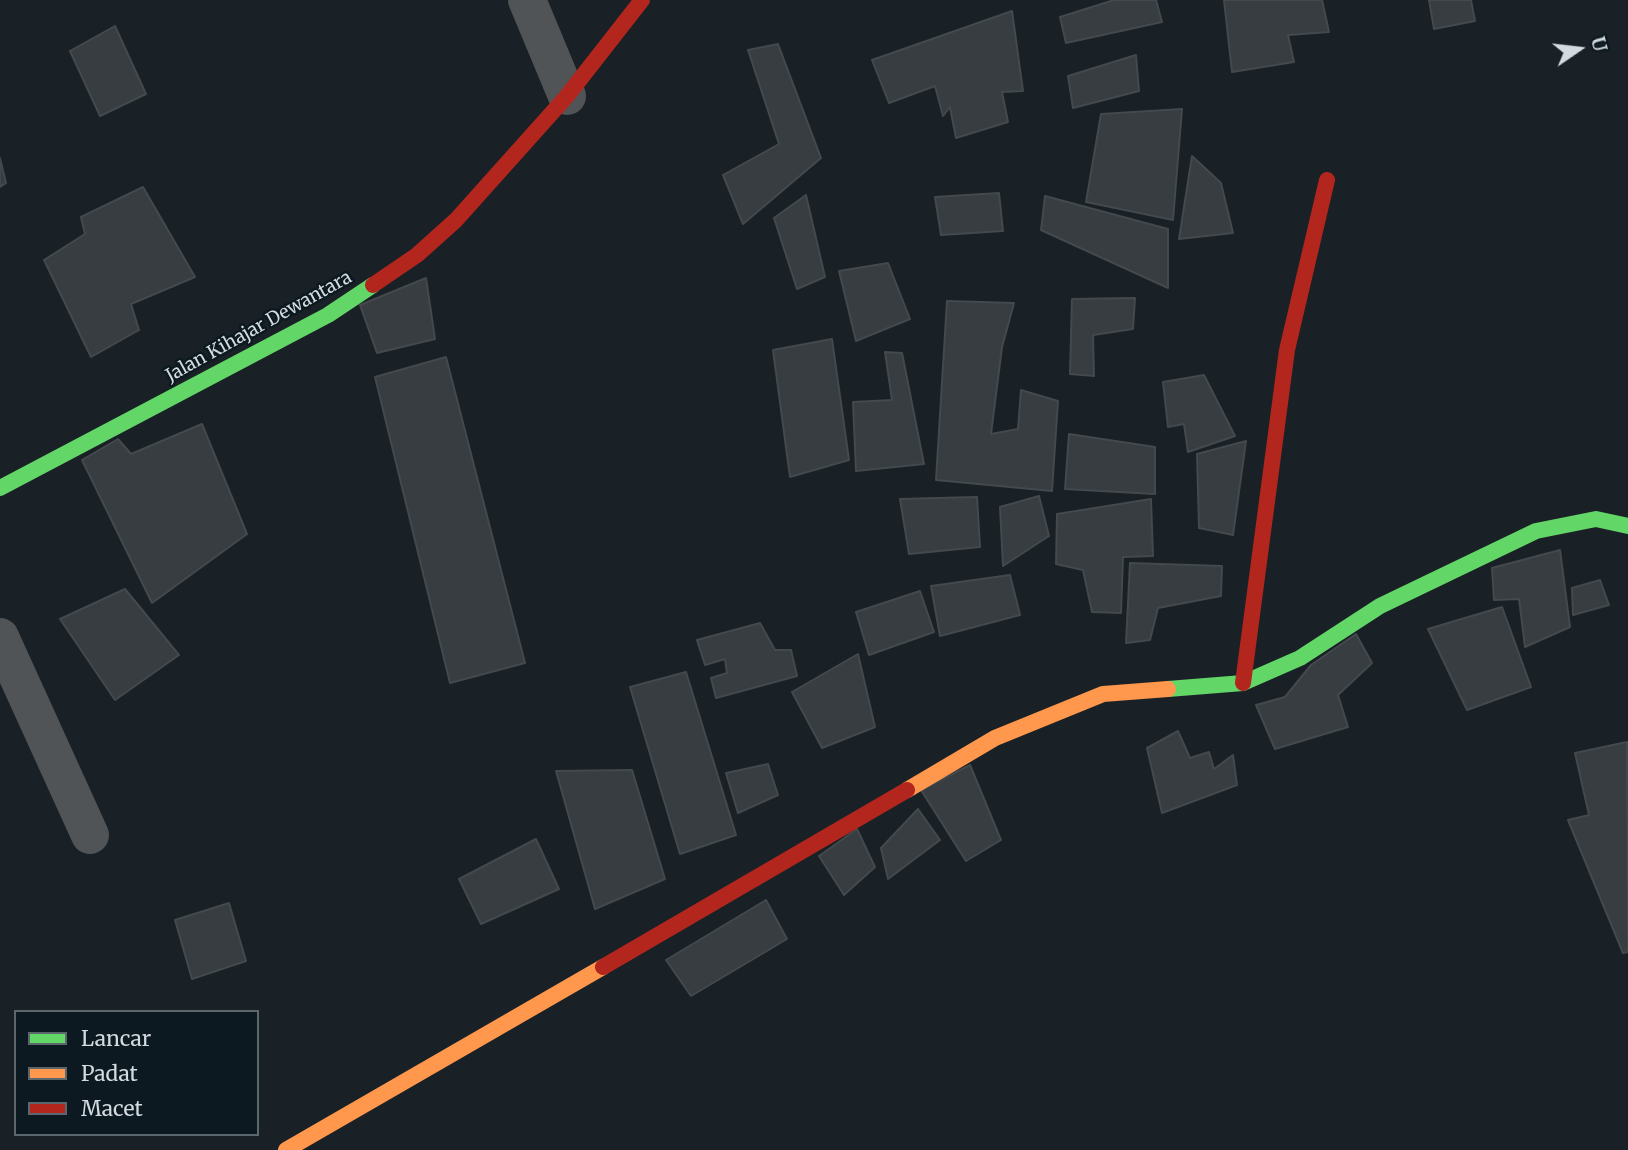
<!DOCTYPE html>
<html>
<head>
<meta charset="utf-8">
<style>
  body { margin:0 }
  #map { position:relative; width:1628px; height:1150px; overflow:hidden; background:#1a2126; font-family:Merriweather,serif }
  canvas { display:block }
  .legend { position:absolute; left:14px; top:1010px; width:245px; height:126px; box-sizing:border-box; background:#0d1920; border:2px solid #5c676d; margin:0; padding:9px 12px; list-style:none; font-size:21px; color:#d3dbe0 }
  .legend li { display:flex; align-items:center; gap:14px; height:35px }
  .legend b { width:35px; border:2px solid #5c676d }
  .north { position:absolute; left:1544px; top:14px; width:70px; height:70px; -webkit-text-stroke:5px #0d1920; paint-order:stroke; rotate:76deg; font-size:19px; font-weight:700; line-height:28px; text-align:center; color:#d3dbe0 }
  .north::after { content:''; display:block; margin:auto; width:24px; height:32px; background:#d3dbe0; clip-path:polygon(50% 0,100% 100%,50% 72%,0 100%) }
</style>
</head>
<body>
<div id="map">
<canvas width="1628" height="1150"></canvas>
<ul class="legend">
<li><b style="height:9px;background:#63d668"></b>Lancar</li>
<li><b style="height:9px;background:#ff974d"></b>Padat</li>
<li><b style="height:9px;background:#b3261e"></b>Macet</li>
</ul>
<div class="north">U</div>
</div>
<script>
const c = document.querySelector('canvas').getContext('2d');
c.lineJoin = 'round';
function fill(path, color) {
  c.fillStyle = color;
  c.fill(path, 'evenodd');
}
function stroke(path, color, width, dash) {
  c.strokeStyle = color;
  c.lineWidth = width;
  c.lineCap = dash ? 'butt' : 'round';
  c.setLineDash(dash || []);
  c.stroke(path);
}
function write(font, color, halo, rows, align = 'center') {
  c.font = font + ' Merriweather,serif';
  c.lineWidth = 5;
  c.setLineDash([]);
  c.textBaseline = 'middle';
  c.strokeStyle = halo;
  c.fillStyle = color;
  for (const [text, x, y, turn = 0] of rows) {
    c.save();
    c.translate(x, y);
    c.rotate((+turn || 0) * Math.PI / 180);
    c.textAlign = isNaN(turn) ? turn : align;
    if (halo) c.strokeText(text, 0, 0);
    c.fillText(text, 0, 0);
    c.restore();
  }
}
const building = new Path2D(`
  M1114 0H1156L1162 22 1066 43 1060 17Z
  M1224 0H1322L1329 32 1288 35 1294 62 1232 72Z
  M1429 0H1471L1475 21 1434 29Z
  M1012 11 1023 91 1002 92 1008 122 956 138 950 107 943 116 935 86 889 103 872 60Z
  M115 26 146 94 100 116 70 51Z
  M778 44 821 158 743 224 723 175 779 144 748 50Z
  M1136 55 1139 91 1073 108 1068 76Z
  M1182 109 1173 220 1086 202 1101 114Z
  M1192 156 1221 183 1233 233 1179 239Z
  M0 158 6 183 0 187Z
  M143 187 195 277 131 304 139 330 91 357 44 260 85 234 81 217Z
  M999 193 1003 231 941 235 935 197Z
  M806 195 825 277 797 289 774 218Z
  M1045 196 1168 229V288L1041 230Z
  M888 263 910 319 856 341 839 271Z
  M426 278 435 339 377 353 360 305Z
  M1135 298 1133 329 1093 335 1094 376 1070 374 1072 299Z
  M947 301 1014 303 1002 347 991 434 1018 429 1021 390 1058 401 1052 491 936 480Z
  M832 339 849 460 790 477 773 350Z
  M885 352 902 353 924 464 856 471 853 402 892 400Z
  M446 357 525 663 450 683 375 377Z
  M1204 375 1235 436 1188 452 1184 424 1168 427 1163 382Z
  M202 424 247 534 152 603 82 460 118 439 131 454Z
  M1069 434 1155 447V494L1065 489Z
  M1246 441 1233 535 1199 528 1197 454Z
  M1039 496 1049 536 1003 566 1000 507Z
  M977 497 980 547 909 554 900 499Z
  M1151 499 1153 556 1123 557 1121 613 1092 612 1083 570 1056 564 1057 514Z
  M1560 550 1570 627 1525 647 1519 599 1494 600 1492 568Z
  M1130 563 1222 566 1221 596 1158 608 1150 640 1126 643Z
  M1010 575 1020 615 940 636 931 586Z
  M1600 580 1609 605 1573 615 1572 588Z
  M125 589 179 655 115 700 60 619Z
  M920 591 934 632 869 655 856 612Z
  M1502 607 1531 687 1467 710 1428 629Z
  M760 623 775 650H791L797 676 716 698 711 678 727 673 725 659 705 665 697 640Z
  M1356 634 1372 663 1338 695 1348 727 1275 749 1256 705 1285 697 1311 665Z
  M858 654 875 727 822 748 792 692Z
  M686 672 736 835 680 854 630 687Z
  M1178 731 1190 758 1209 752 1214 769 1233 755 1237 785 1162 813 1147 748Z
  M1627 742 1628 952 1623 953 1568 820 1589 815 1575 753Z
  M768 764 778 795 738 813 726 773Z
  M970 765 1001 840 966 861 921 790Z
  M632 770 665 879 595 909 556 771Z
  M918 809 940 840 888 879 881 848Z
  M857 829 875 867 844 895 819 856Z
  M536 839 559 889 481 924 459 879Z
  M766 900 787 939 691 996 666 960Z
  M229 903 246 961 192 979 175 920Z`);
fill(building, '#373d41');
stroke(building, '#43494c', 2);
stroke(new Path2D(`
  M527 0 567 96
  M0 637 90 835`), '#515456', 38);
stroke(new Path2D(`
  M0 488 328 315 373 285
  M1168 689 1243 683 1300 658 1380 606 1536 531 1596 519 1628 526`), '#63d668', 16);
stroke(new Path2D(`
  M907 790 995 738 1103 694 1168 689
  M286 1150 603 967`), '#ff974d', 16);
stroke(new Path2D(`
  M373 285 417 255 456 220 567 96 642 0
  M1243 683 1287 350 1327 180
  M603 967 907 790`), '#b3261e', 16);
write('18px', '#d3dbe0', '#0d1920', [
  ["Jalan Kihajar Dewantara",259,327,-29]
]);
</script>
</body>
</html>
